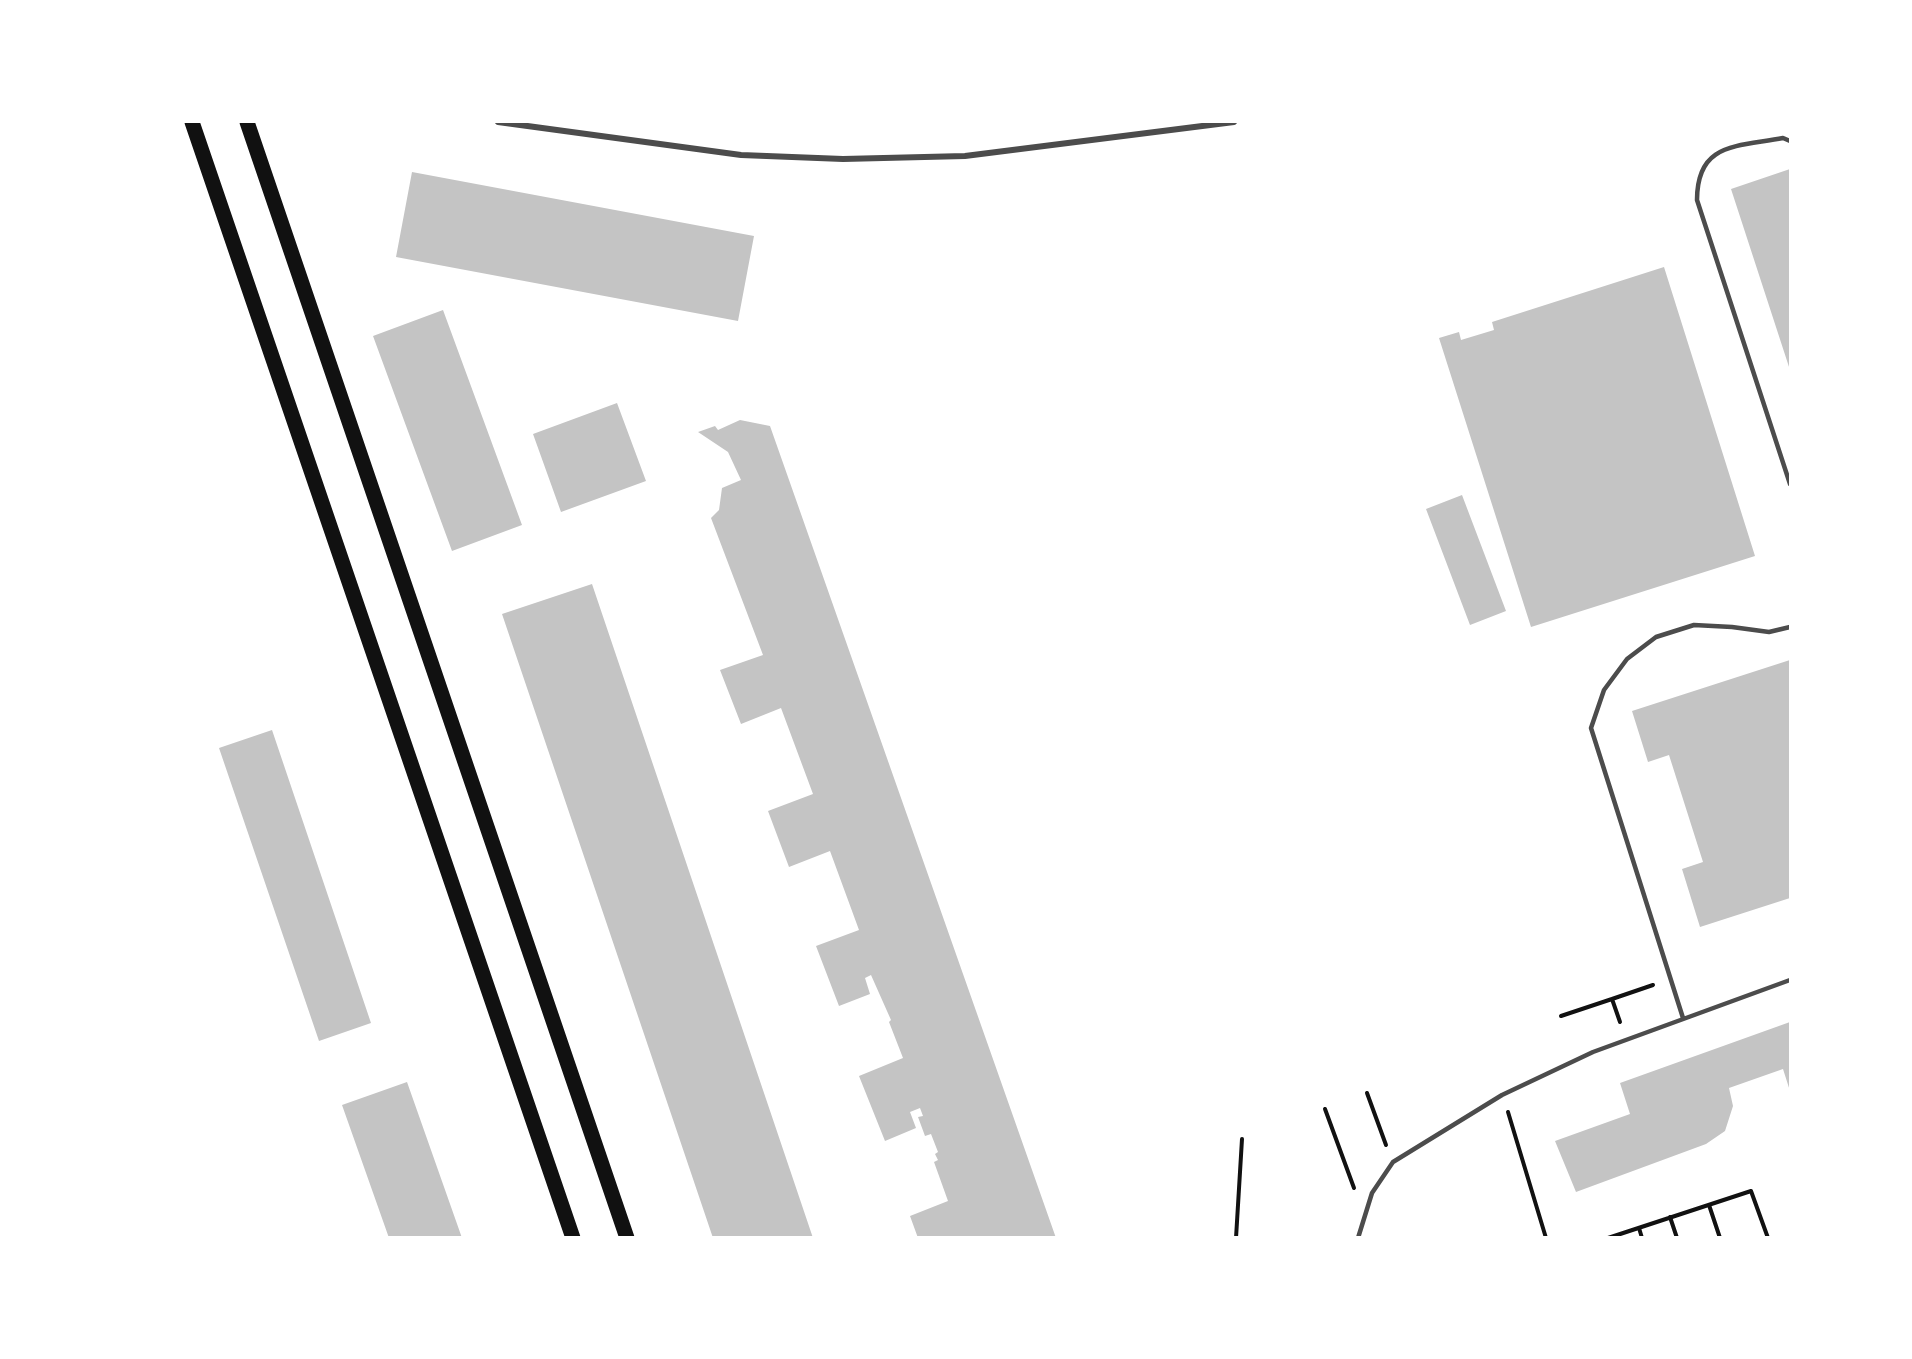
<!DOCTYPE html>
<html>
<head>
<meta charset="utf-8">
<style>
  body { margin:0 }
  #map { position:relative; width:1912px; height:1359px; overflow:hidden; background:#fff; font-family:Rubik,sans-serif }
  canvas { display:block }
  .frame { position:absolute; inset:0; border:123px solid #fff; pointer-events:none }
</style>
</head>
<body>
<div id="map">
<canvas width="1912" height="1359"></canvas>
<div class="frame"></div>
</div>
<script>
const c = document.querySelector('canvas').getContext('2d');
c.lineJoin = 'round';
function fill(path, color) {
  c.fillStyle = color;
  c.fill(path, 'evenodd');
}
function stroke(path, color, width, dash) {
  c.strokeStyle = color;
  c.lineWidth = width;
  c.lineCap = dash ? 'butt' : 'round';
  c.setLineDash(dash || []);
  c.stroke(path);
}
fill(new Path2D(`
  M1790 169V370L1731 189Z
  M412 172 754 236 738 321 396 257Z
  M1664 267 1755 556 1531 627 1439 338 1459 332 1461 340 1494 330 1492 322Z
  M443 310 522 525 452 551 373 336Z
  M617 403 646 481 561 512 533 434Z
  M740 420 770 426 1056 1238H918L910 1216 948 1201 934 1162 938 1160 935 1154 938 1152 931 1134 925 1136 918 1117 923 1116 920 1108 910 1112 916 1128 885 1141 859 1076 903 1058 889 1022 891 1020 871 975 865 978 870 994 839 1006 816 946 859 930 830 851 789 867 768 811 813 794 781 708 741 724 720 670 763 655 711 518 719 510 722 488 741 480 728 452 698 432 715 426 718 430Z
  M1462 495 1506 611 1470 625 1426 509Z
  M592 584 813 1238H713L502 614Z
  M1790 660V898L1700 927 1682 869 1703 862 1669 755 1648 762 1632 711Z
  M272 730 371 1023 319 1041 219 748Z
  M1790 1022V1091L1783 1069 1729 1088 1733 1106 1725 1131 1706 1144 1576 1192 1555 1141 1630 1114 1620 1083Z
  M407 1082 462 1238H389L342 1105Z`), '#c4c4c4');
stroke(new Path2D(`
  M1561 1016 1612 999
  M1620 1022 1612 999 1653 985
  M1367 1093 1386 1145
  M1325 1109 1354 1188
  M1508 1112 1546 1238
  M1709 1205 1720 1238
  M1670 1217 1677 1238
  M1639 1228 1642 1238
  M1236 1238 1242 1139
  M1608 1238 1751 1191 1768 1238`), '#111', 4);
stroke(new Path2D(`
  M1790 141 1783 138C1737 147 1697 142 1697 200L1790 484
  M1683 1018 1591 728 1604 690 1627 659 1656 637 1694 625 1732 627 1769 632 1790 627
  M1358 1238 1372 1193 1393 1162 1502 1095 1593 1052 1790 980`), '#4c4c4c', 4.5);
stroke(new Path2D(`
  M498 122 741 155 843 159 965 156 1234 122`), '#4c4c4c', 6);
stroke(new Path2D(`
  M192 122 573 1238
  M247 122 627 1238`), '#111', 15);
</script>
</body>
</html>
